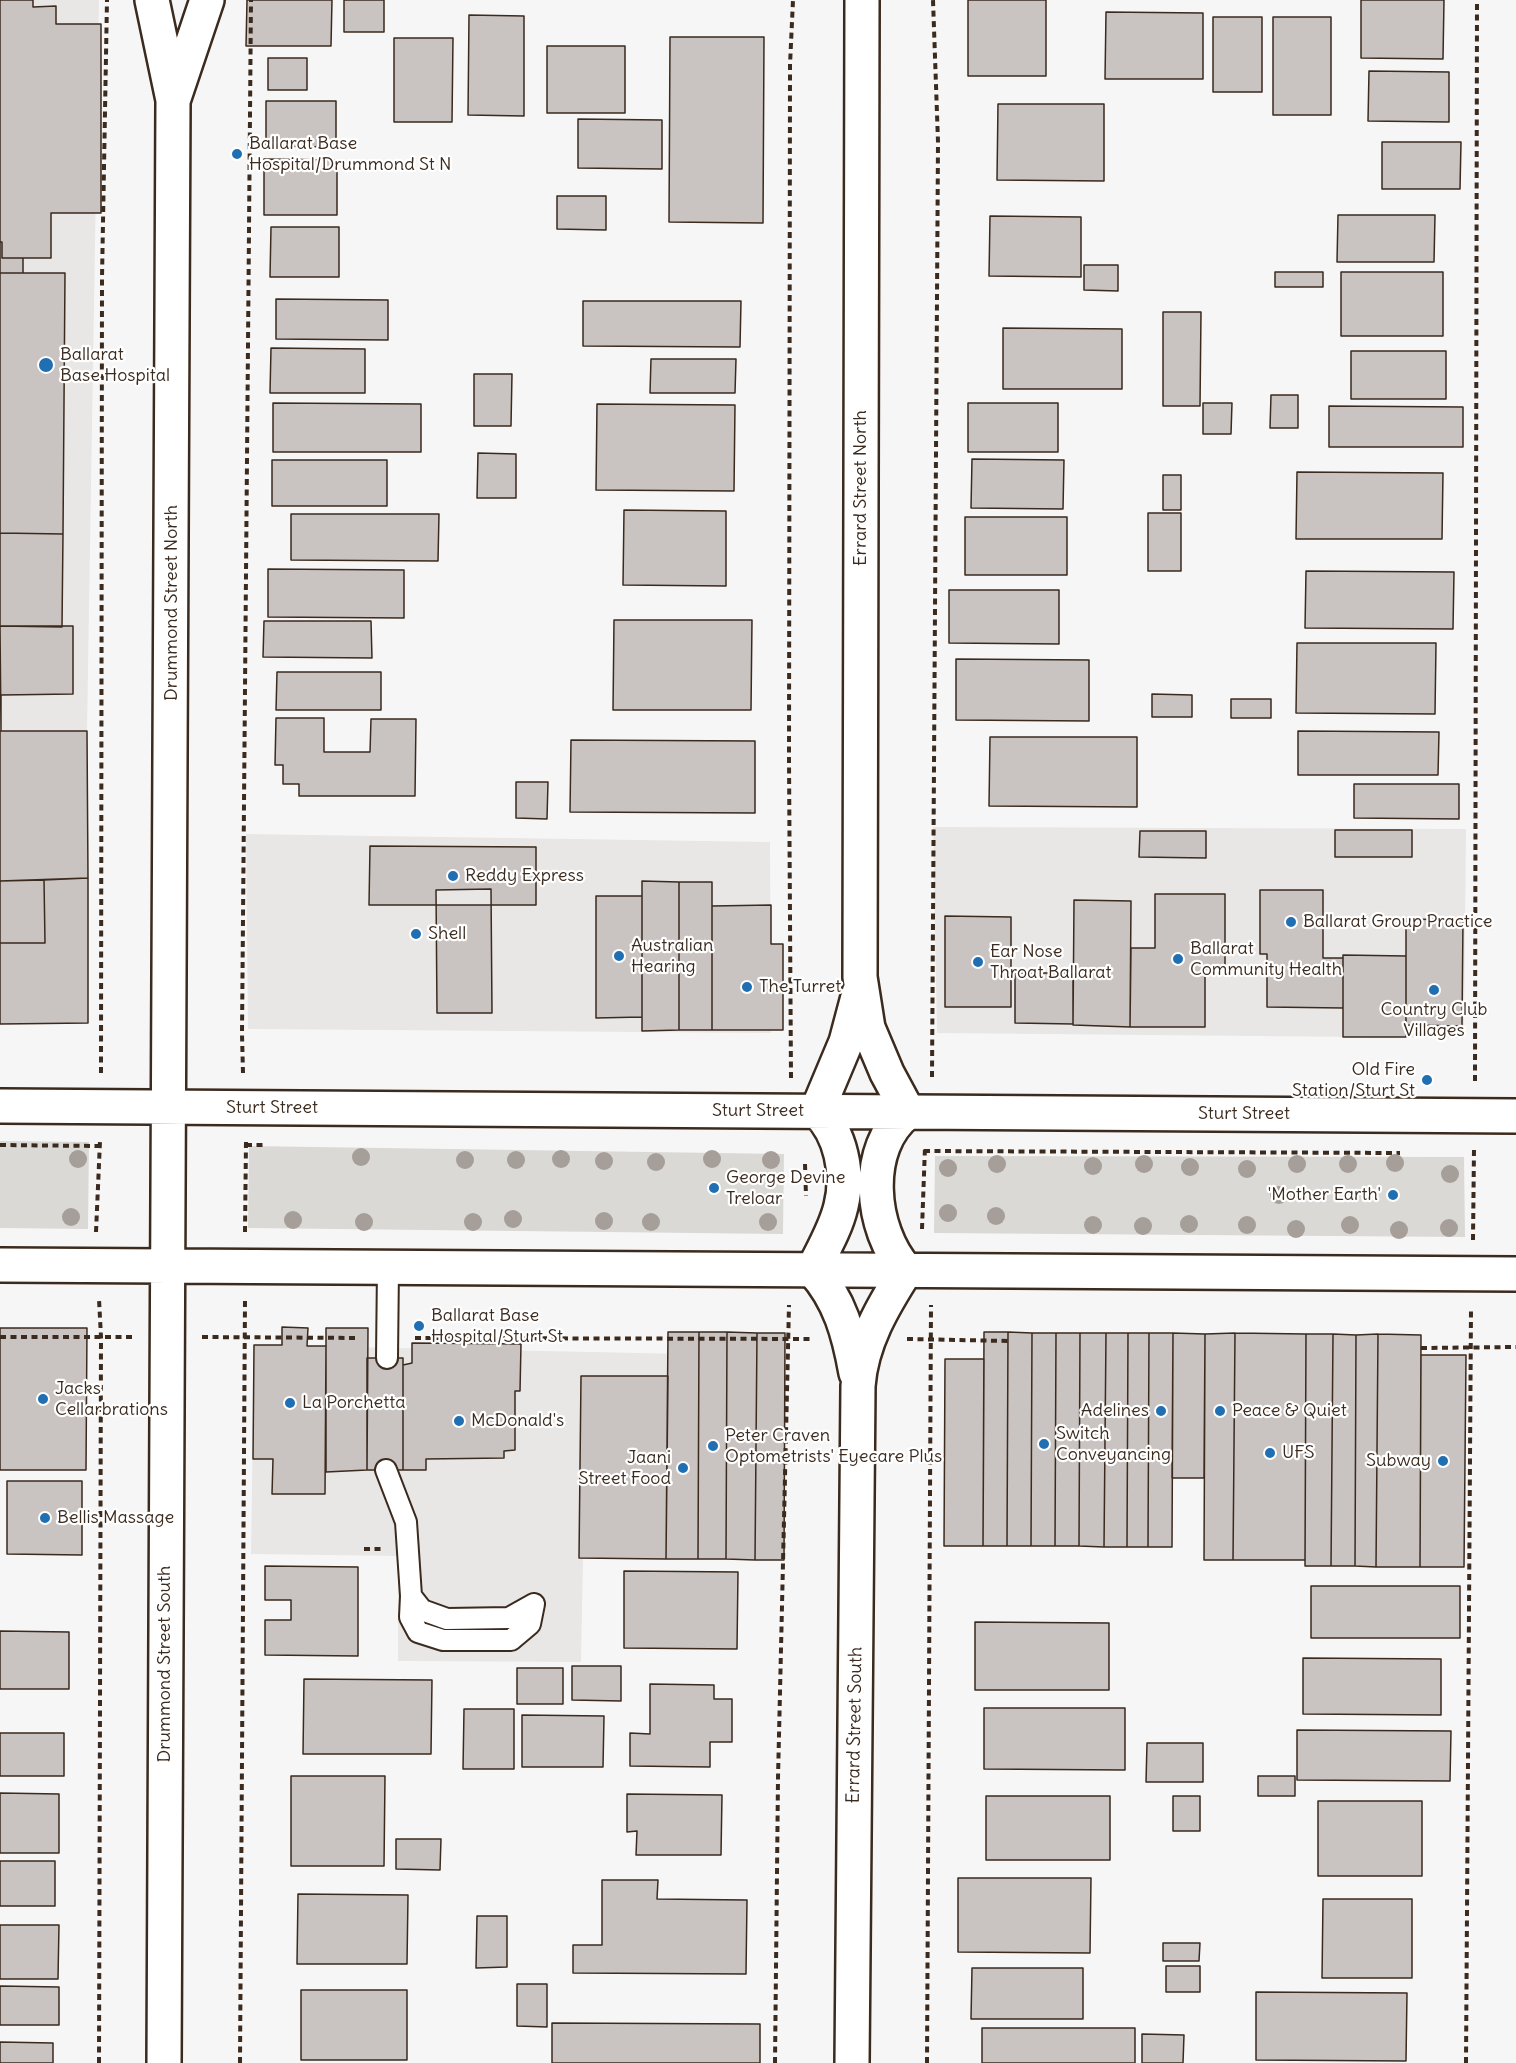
<!DOCTYPE html>
<html>
<head>
<meta charset="utf-8">
<style>
  body { margin:0 }
  canvas { display:block; background:#f7f6f6 }
</style>
</head>
<body>
<canvas width="1516" height="2063"></canvas>
<script>
const c = document.querySelector('canvas').getContext('2d');
c.lineJoin = 'round';
function fill(path, color) {
  c.fillStyle = color;
  c.fill(path, 'evenodd');
}
function stroke(path, color, width, dash) {
  c.strokeStyle = color;
  c.lineWidth = width;
  c.lineCap = dash ? 'butt' : 'round';
  c.setLineDash(dash || []);
  c.stroke(path);
}
function write(font, color, halo, rows, align = 'center') {
  c.font = font + ' Delius,sans-serif';
  c.lineWidth = 4.5;
  c.setLineDash([]);
  c.textBaseline = 'middle';
  c.strokeStyle = halo;
  c.fillStyle = color;
  for (const [text, x, y, turn = 0] of rows) {
    c.save();
    c.translate(x, y);
    c.rotate((+turn || 0) * Math.PI / 180);
    c.textAlign = isNaN(turn) ? turn : align;
    if (halo) c.strokeText(text, 0, 0);
    c.fillText(text, 0, 0);
    c.restore();
  }
}
fill(new Path2D(`
  M0 0H99L87 731 88 1023 0 1024Z
  M933 827 1466 829 1464 1038 937 1033Z
  M246 834 770 842 771 1033 248 1029Z
  M254 1345 784 1356 782 1560 583 1559 581 1662 398 1661V1556L251 1554Z`), '#e9e7e6');
fill(new Path2D(`
  M0 1141 89 1142 88 1229 0 1228Z
  M249 1146 784 1154 783 1234 248 1228Z
  M935 1156 1464 1157 1465 1237 934 1233Z`), '#dbd9d6');
const building = new Path2D(`
  M0 0H33V7L56 6V24H101V213H51V258H2V242H0Z
  M247 0H332L331 46H246Z
  M344 0H384V32H344Z
  M968 0H1046V76H968Z
  M1361 0H1444L1443 59 1361 58Z
  M1106 12 1203 13V79H1105Z
  M469 15 524 16V116L468 115Z
  M1213 17H1262V92H1213Z
  M1273 17H1331V115H1273Z
  M670 37H764L763 223 669 222Z
  M394 38H453L452 122H394Z
  M547 46H625V113H547Z
  M268 58H307V90H268Z
  M1369 71 1449 72V122L1368 121Z
  M266 101H336V147L266 146Z
  M998 104H1104V181L997 180Z
  M578 119 662 120V169L578 168Z
  M1382 142H1461L1460 189H1382Z
  M264 159 337 160V215H264Z
  M557 196H606V230L557 229Z
  M1338 215H1435L1434 262H1337Z
  M990 216 1081 217V277L989 276Z
  M271 227H339V277H270Z
  M0 242H2V258H23V273H0Z
  M1084 265H1118V291L1084 290Z
  M1275 272H1323V287H1275Z
  M1341 272H1443V336H1341Z
  M0 273H65L63 534 0 533Z
  M276 299 388 300V340L276 339Z
  M583 301H741L740 347 583 346Z
  M1163 312H1201L1200 406H1163Z
  M1003 328 1122 329V389H1003Z
  M271 348 365 349V393H270Z
  M1351 351H1446V399H1351Z
  M651 359H736L735 393H650Z
  M474 374H512L511 426H474Z
  M1271 395H1298V428H1270Z
  M273 403 421 404V452H273Z
  M968 403H1058V452H968Z
  M1203 403H1232L1231 434H1203Z
  M597 404 735 405 734 491 596 490Z
  M1329 406 1463 407V447H1329Z
  M478 453 516 454V498H477Z
  M972 459 1064 460 1063 509 971 508Z
  M272 460H387V506H272Z
  M1297 472 1443 473 1442 539H1296Z
  M1163 475H1181V510H1163Z
  M624 510 726 511V586L623 585Z
  M1148 513H1181V571H1148Z
  M291 514H439L438 561 291 560Z
  M965 517H1067V575H965Z
  M0 533 63 534 62 627 0 626Z
  M268 569 404 570V618L268 617Z
  M1306 571 1454 572 1453 629 1305 628Z
  M949 590H1059V644L949 643Z
  M614 620H752L751 710H613Z
  M264 621H371L372 658 263 657Z
  M0 626H73V694L1 695V731Z
  M1297 643H1436L1435 714 1296 713Z
  M956 659 1089 660V721L956 720Z
  M277 672H381V710H276Z
  M1152 694 1192 695V717H1152Z
  M1231 699H1271V718H1231Z
  M276 718H324V752H370L371 719H416L415 796H299V784H283V765H275Z
  M0 731H87L88 878 0 881Z
  M1298 731 1439 732 1438 775H1298Z
  M990 737H1137V807L989 806Z
  M571 740 755 741V813L570 812Z
  M516 782H548L547 819 516 818Z
  M1354 784H1459V819L1354 818Z
  M1335 830H1412V857H1335Z
  M1140 831H1206V858L1139 857Z
  M370 846 536 847V905H369Z
  M88 878V1023L0 1024V943H45L44 880Z
  M44 880 45 943H0V881Z
  M642 881 679 882V1030L642 1031Z
  M679 882H712V1030H679Z
  M491 889 492 1013H437L436 890Z
  M1260 890H1323V958H1343V1008L1267 1007V954H1260Z
  M1155 894H1225V969H1205V1027H1130L1131 948H1155Z
  M596 896H642V1017L596 1018Z
  M1074 900 1131 901 1130 1027 1073 1025Z
  M771 905V944H783V1030H712V906Z
  M945 916 1011 917V1007H945Z
  M1406 919 1463 920 1462 1026 1406 1025Z
  M1343 955 1406 956V1037H1343Z
  M1015 973H1073V1024L1015 1023Z
  M282 1327 308 1328 307 1346H326L325 1494H272L273 1459H253L254 1345H282Z
  M0 1328H87L86 1470H0Z
  M326 1328H368L367 1470 326 1472Z
  M668 1332H699L698 1559H666Z
  M699 1332H727L726 1559H698Z
  M727 1332 757 1333 755 1560 726 1559Z
  M984 1332H1008L1007 1546H983Z
  M1008 1332 1032 1333 1031 1546H1007Z
  M757 1333H785L784 1560H755Z
  M1032 1333H1056L1055 1546H1031Z
  M1056 1333H1080L1079 1546H1055Z
  M1080 1333H1106L1104 1547 1079 1546Z
  M1106 1333H1128L1127 1547H1104Z
  M1128 1333H1149L1148 1547H1127Z
  M1149 1333H1173L1172 1547H1148Z
  M1173 1333 1205 1334 1204 1478H1172Z
  M1235 1333 1306 1334 1305 1560H1233Z
  M1235 1333 1233 1560H1204L1205 1334Z
  M1306 1334H1333L1331 1566H1305Z
  M1333 1334 1356 1335 1355 1566H1331Z
  M1378 1334 1421 1335 1420 1567H1376Z
  M1378 1334 1376 1567 1355 1566 1356 1335Z
  M412 1343 521 1344 520 1391H515V1450L504 1451V1458L426 1459V1470H403V1365L412 1363Z
  M1421 1355H1466L1464 1567H1420Z
  M367 1358H403V1470H367Z
  M945 1359H984L983 1546H944Z
  M581 1376H668L666 1559 579 1558Z
  M7 1481H82V1555L7 1554Z
  M265 1566 358 1567V1656L265 1655V1620H291V1600H265Z
  M624 1571 738 1572 737 1649 624 1648Z
  M1311 1586H1460V1638H1311Z
  M975 1622 1109 1623V1690H975Z
  M0 1631 69 1632V1689H0Z
  M1303 1658 1441 1659V1715L1303 1714Z
  M572 1666H621V1701L572 1700Z
  M517 1668H563V1704H517Z
  M304 1679 432 1680 431 1754H303Z
  M650 1684 714 1685V1699H732V1742H710V1767L630 1766V1733L650 1734Z
  M984 1708H1125V1770L984 1769Z
  M464 1709H514V1769H463Z
  M522 1715 604 1716 603 1767H522Z
  M1297 1730 1451 1731 1450 1781 1297 1780Z
  M0 1733H64V1776H0Z
  M1147 1743H1203V1782H1146Z
  M291 1776H385L384 1866H291Z
  M1258 1776H1295V1796H1258Z
  M0 1793 59 1794V1853H0Z
  M627 1794 722 1795 721 1855H636L637 1831 627 1832Z
  M986 1796H1110V1860H986Z
  M1173 1796H1200V1831H1173Z
  M1318 1801H1422V1876H1318Z
  M396 1839H441L440 1870 396 1869Z
  M0 1861H55V1906H0Z
  M958 1878H1091L1090 1953 958 1952Z
  M602 1880H658L657 1899 747 1900 746 1974 573 1973V1945H602Z
  M298 1894 408 1895 407 1964H297Z
  M1323 1899H1412V1978H1322Z
  M477 1916H507V1967L476 1968Z
  M0 1925H59L58 1979H0Z
  M1163 1943H1200L1199 1961H1163Z
  M1166 1966H1200V1992H1166Z
  M972 1968H1083V2019H971Z
  M517 1984H547V2027L517 2026Z
  M0 1986 59 1987V2025H0Z
  M301 1990H407V2060H301Z
  M1256 1992 1407 1993 1406 2061 1256 2060Z
  M552 2023 760 2024V2063H552Z
  M982 2028H1135V2063H982Z
  M1142 2034 1184 2035 1183 2063H1142Z
  M0 2042 53 2043V2063H0Z`);
fill(building, '#c9c3c1');
stroke(building, '#3b2a1e', 1.5);
const lane = new Path2D(`
  M387 1358 388 1267
  M386 1470 406 1522 411 1596 422 1610 447 1619 509 1618 534 1604
  M411 1596 410 1617 418 1632 443 1640H511L530 1624 534 1604`);
const street = new Path2D(`
  M862 0 860 977 868 1028 887 1073 908 1112
  M817 1111 846 1042 859 993
  M813 1270C840 1300 849 1334 856 1373
  M852 2063 858 1386C861 1343 883 1306 906 1270`);
const secondary = new Path2D(`
  M152 0 173 100 164 2063
  M174 98 207 0
  M0 1106 1516 1116
  M0 1265 1516 1274
  M813 1270C823 1250 836 1228 841 1206 849 1174 841 1133 817 1111
  M906 1270C870 1230 862 1147 908 1112`);
stroke(lane, '#3b2a1e', 24);
stroke(street, '#3b2a1e', 38);
stroke(secondary, '#3b2a1e', 38);
stroke(new Path2D(`
  M101 1073 102 278 107 0
  M243 1073 242 1034 251 0
  M932 1077 938 142 933 0
  M791 1078 789 759 790 65 793 0
  M1475 1081 1477 0
  M0 1145 99 1146
  M246 1145H266
  M924 1151 1400 1153
  M805 1164 806 1196
  M922 1229 925 1147
  M96 1232 100 1141
  M245 1232 246 1141
  M1473 1240 1474 1149
  M0 1337H134
  M202 1337 359 1338
  M415 1338 812 1339
  M907 1339 1008 1341
  M1421 1348 1516 1347
  M364 1549H381
  M99 2063 101 1337 99 1299
  M240 2063 245 1300
  M775 2063 778 1778 789 1305
  M927 2063 931 1305
  M1466 2063 1471 1308`), '#3b2a1e', 4, [6, 4.5]);
stroke(lane, '#fff', 20);
stroke(street, '#fff', 33);
stroke(secondary, '#fff', 33);
c.fillStyle = '#a69e98';
for (const [x, y] of [
  [361,1157],
  [78,1159],
  [561,1159],
  [712,1159],
  [465,1160],
  [516,1160],
  [771,1160],
  [604,1161],
  [656,1162],
  [1395,1163],
  [997,1164],
  [1144,1164],
  [1297,1164],
  [1348,1164],
  [1093,1166],
  [1190,1167],
  [948,1168],
  [1247,1169],
  [1450,1174],
  [1279,1195],
  [948,1213],
  [996,1216],
  [71,1217],
  [513,1219],
  [293,1220],
  [604,1221],
  [364,1222],
  [473,1222],
  [651,1222],
  [768,1222],
  [1189,1224],
  [1093,1225],
  [1247,1225],
  [1350,1225],
  [1143,1226],
  [1449,1228],
  [1296,1229],
  [1399,1230]
]) {
  c.beginPath();
  c.arc(x, y, 9, 0, 2 * Math.PI);
  c.fill();
}
for (const [x, y, r, color] of [
  [237,154,6,"#1f6fb2"],
  [46,365,8,"#1f6fb2"],
  [453,876,6,"#1f6fb2"],
  [1291,922,6,"#1f6fb2"],
  [416,934,6,"#1f6fb2"],
  [619,956,6,"#1f6fb2"],
  [1178,959,6,"#1f6fb2"],
  [978,962,6,"#1f6fb2"],
  [747,987,6,"#1f6fb2"],
  [1434,990,6,"#1f6fb2"],
  [1427,1080,6,"#1f6fb2"],
  [714,1188,6,"#1f6fb2"],
  [1393,1195,6,"#1f6fb2"],
  [419,1326,6,"#1f6fb2"],
  [43,1399,6,"#1f6fb2"],
  [290,1403,6,"#1f6fb2"],
  [1161,1411,6,"#1f6fb2"],
  [1220,1411,6,"#1f6fb2"],
  [459,1421,6,"#1f6fb2"],
  [1044,1444,6,"#1f6fb2"],
  [713,1446,6,"#1f6fb2"],
  [1270,1453,6,"#1f6fb2"],
  [1443,1461,6,"#1f6fb2"],
  [683,1468,6,"#1f6fb2"],
  [45,1518,6,"#1f6fb2"]
]) {
  const dot = new Path2D();
  dot.arc(x, y, r, 0, 2 * Math.PI);
  c.fillStyle = color;
  c.fill(dot);
  stroke(dot, '#fff', 2);
}
write('18px', '#3b2a1e', '#fff', [
  ["Ballarat Base",249,144],
  ["Hospital/Drummond St N",249,165],
  ["Ballarat",60,355],
  ["Base Hospital",60,376],
  ["Reddy Express",465,876],
  ["Ballarat Group Practice",1303,922],
  ["Shell",428,934],
  ["Australian",631,946],
  ["Hearing",631,967],
  ["Ballarat",1190,949],
  ["Community Health",1190,970],
  ["Ear Nose",990,952],
  ["Throat Ballarat",990,973],
  ["The Turret",759,987],
  ["Country Club",1434,1010,"center"],
  ["Villages",1434,1031,"center"],
  ["Old Fire",1415,1070,"right"],
  ["Station/Sturt St",1415,1091,"right"],
  ["George Devine",726,1178],
  ["Treloar",726,1199],
  ["'Mother Earth'",1381,1195,"right"],
  ["Ballarat Base",431,1316],
  ["Hospital/Sturt St",431,1337],
  ["Jacks",55,1389],
  ["Cellarbrations",55,1410],
  ["La Porchetta",302,1403],
  ["Adelines",1149,1411,"right"],
  ["Peace & Quiet",1232,1411],
  ["McDonald's",471,1421],
  ["Switch",1056,1434],
  ["Conveyancing",1056,1455],
  ["Peter Craven",725,1436],
  ["Optometrists' Eyecare Plus",725,1457],
  ["UFS",1282,1453],
  ["Jaani",671,1458,"right"],
  ["Street Food",671,1479,"right"],
  ["Subway",1431,1461,"right"],
  ["Bellis Massage",57,1518]
], 'left');
write('18px', '#3b2a1e', '#fff', [
  ["Errard Street North",861,488,-90],
  ["Drummond Street North",172,603,-90],
  ["Sturt Street",272,1108],
  ["Sturt Street",758,1111],
  ["Sturt Street",1244,1114],
  ["Drummond Street South",165,1664,-90],
  ["Errard Street South",855,1725,-89]
]);
</script>
</body>
</html>
